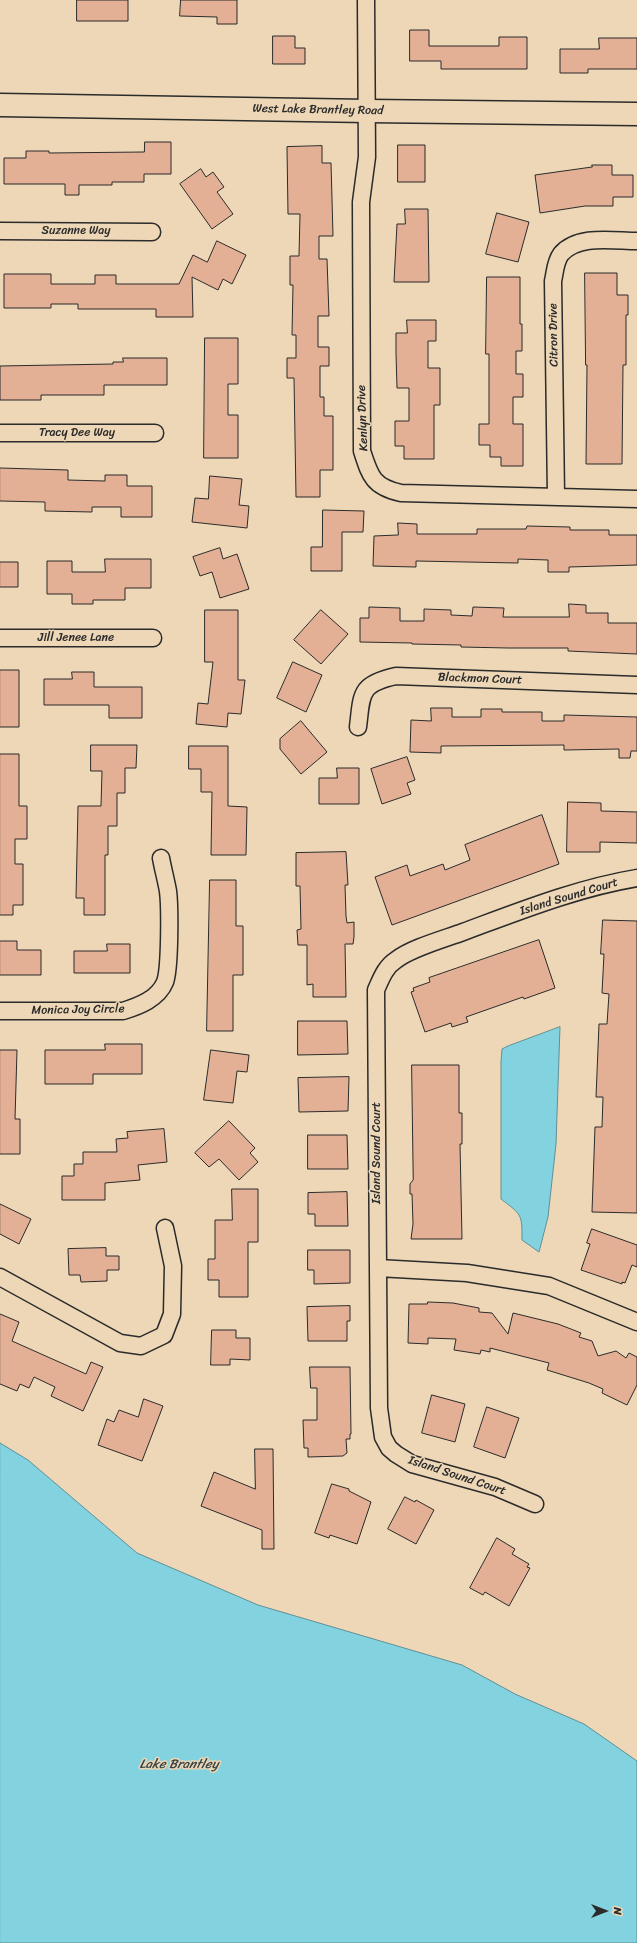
<!DOCTYPE html>
<html>
<head>
<meta charset="utf-8">
<style>
  body { margin:0 }
  #map { position:relative; width:637px; height:1943px; overflow:hidden; background:#edd7b6; font-family:Sriracha,sans-serif }
  canvas { display:block }
  .north { position:absolute; left:585px; top:1891px; width:40px; height:40px; -webkit-text-stroke:3px #edd7b6; paint-order:stroke; rotate:90deg; font-size:11px; font-weight:700; line-height:16px; text-align:center; color:#2b2b2b }
  .north::after { content:''; display:block; margin:auto; width:14px; height:18px; background:#2b2b2b; clip-path:polygon(50% 0,100% 100%,50% 72%,0 100%) }
</style>
</head>
<body>
<div id="map">
<canvas width="637" height="1943"></canvas>
<div class="north">N</div>
</div>
<script>
const c = document.querySelector('canvas').getContext('2d');
c.lineJoin = 'round';
function fill(path, color) {
  c.fillStyle = color;
  c.fill(path, 'evenodd');
}
function stroke(path, color, width, dash) {
  c.strokeStyle = color;
  c.lineWidth = width;
  c.lineCap = dash ? 'butt' : 'round';
  c.setLineDash(dash || []);
  c.stroke(path);
}
function write(font, color, halo, rows, align = 'center') {
  c.font = font + ' Sriracha,sans-serif';
  c.lineWidth = 3;
  c.setLineDash([]);
  c.textBaseline = 'middle';
  c.strokeStyle = halo;
  c.fillStyle = color;
  for (const [text, x, y, turn = 0] of rows) {
    c.save();
    c.translate(x, y);
    c.rotate((+turn || 0) * Math.PI / 180);
    c.textAlign = isNaN(turn) ? turn : align;
    if (halo) c.strokeText(text, 0, 0);
    c.fillText(text, 0, 0);
    c.restore();
  }
}
const water = new Path2D(`
  M560 1027 556 1144 548 1217 539 1252 522 1240C522 1214 522 1215 501 1199V1062L502 1049 508 1046Z
  M0 1443 28 1460 137 1553 258 1605 462 1665 515 1694 584 1724 637 1761V1943H0Z`);
fill(water, '#83d2df');
stroke(water, '#608f97', 1);
const building = new Path2D(`
  M77 0H128V21H77Z
  M181 0H237V24H217V17L180 16Z
  M410 30H429V46H499V37H527V69H441V61H410Z
  M273 36H295V48H305V64H273Z
  M599 38H637V69H588V73H560V49H599Z
  M145 142H171V174H144V182H112V185H79V195H65V184H4V158H26V151H49V153L144 152Z
  M398 145H425V182H398Z
  M322 146V163H331L333 236H319V259H327L329 316H318V347H329V366H320V397H324V416H333V470H320V497H296L294 378H287V358H296V335H292L293 285H290V256H299L300 214H288L287 147Z
  M592 165H612V175H633V197H613V206H585L540 213 535 175 592 167Z
  M201 169 206 177 213 172 224 187 217 192 233 214 212 229 180 184Z
  M405 209H428L429 282H394L397 224H405Z
  M497 213 529 222 518 262 486 254Z
  M217 241 246 255 232 284 223 279 218 290 192 277 193 317H156V309H78V304H51V308H4V274H51V284H95V275H116V284H179L193 255 207 262Z
  M585 273H617V295H628V315H626V365H623L622 464H586L587 365H586Z
  M487 277H520V324H522V351H516V374H523V397H513V424H523V466H501V457H490V445H479V424H489V354H486Z
  M407 320H436V341H428V368H440V405H434V459H404V446H395V421H409V388H397L396 353V333H407Z
  M205 338H238V384H228V415H238V458H204Z
  M123 358H167V385H104V395H41V400H0V366L113 364V362H123Z
  M0 468 68 470V480L105 481V475H127V486H152V517H121V507H92V512L45 511V502L0 501Z
  M210 476 242 479 239 505 249 506 247 528 192 522 195 498 208 499Z
  M323 510 364 511 363 532H342V571H311V547H322Z
  M398 523 417 524V534H477V529H526L527 526 570 527V530H609V535H637V565L569 567V572H548V560L518 559V563L416 561V567L373 566 374 536 398 535Z
  M220 548 223 559 237 554 249 589 220 598 212 572 200 576 193 557Z
  M105 559H151V588H125V600H93V604H72V594H47V561H72V572H105Z
  M0 562H18V587H0Z
  M569 604 586 605V613H608V623H637V654L568 651V648H508L461 647V645L412 644V643L360 642V618H369V607L400 608V621H424V609L451 610V615L472 616 473 607 504 608 503 617H569Z
  M205 610H238V680H245L241 714 228 713 227 727 196 724 198 703 208 704 213 662H205Z
  M321 610 348 634 321 664 294 640Z
  M293 662 322 675 306 712 277 698Z
  M0 670H19V727H0Z
  M72 672H94V687H142V718H109V705H44V679H72Z
  M431 708H452V717H481V709H502V712H542V721H564V715L637 717V751H631L630 758H619V749L564 750V745L441 746V753L410 752 411 720 431 721Z
  M301 721 327 752 301 774 280 749V739Z
  M91 745H137L136 768H125V793H117V826H108V855H105V915H84V898H76L78 806H101L102 771H91Z
  M189 746H228V806L247 807 246 855H211L212 792H201V769H189Z
  M0 754H19V806H27V839H15V864H23V905H13V915H0Z
  M407 757 415 780 407 783 411 794 382 804 371 769Z
  M337 768H359V804H319V778H337Z
  M568 802 601 803V811L637 812V843L600 842V852H567Z
  M542 815 559 864 392 925 375 877 407 865 410 876 443 864 445 870 470 860 465 845Z
  M346 852 348 885H345L346 916 347 923 354 922V937L353 944H345L346 997H313V984L307 985V945H298L297 930 301 929 300 886H296V853Z
  M210 880H236V926H243V975H233V1031H207Z
  M603 920 637 921V1213L592 1212 595 1127H602L603 1097H596L599 1024H607L609 994 602 993 604 954H601Z
  M539 940 555 988 524 999 523 997 466 1017 468 1022 452 1027 451 1023 425 1032 411 992 414 991 413 988 430 982 429 978Z
  M0 941H17V950H41V975H0Z
  M107 944H130V973H74V951H107Z
  M298 1021H347L348 1054 298 1055Z
  M105 1044H142V1074H93V1084H45V1050H105Z
  M0 1050H17L15 1119H20V1154H0Z
  M211 1050 249 1055 247 1072 237 1071 233 1103 204 1100Z
  M412 1065H459V1113H462V1144H460L462 1239H411L413 1224 412 1194H410V1184L413 1180Z
  M349 1077 348 1111 299 1112 298 1078Z
  M229 1121 255 1148 250 1153 258 1162 239 1180 219 1159 209 1167 195 1153Z
  M164 1129 167 1162 138 1165 140 1180 105 1183V1200H62V1176H74V1164H83V1152H117L116 1139 128 1138 127 1132Z
  M308 1135H347L348 1169H308Z
  M232 1189H258V1242H248V1297H219V1280H208V1259H215V1220H232Z
  M347 1192 348 1226H315V1214H308V1193Z
  M0 1204 31 1219 19 1244 0 1234Z
  M592 1229 637 1245V1267L632 1265 625 1283 622 1282V1284L581 1270 590 1244 587 1243Z
  M106 1248V1256H119V1270H107V1281L81 1282 80 1275H69L68 1249Z
  M308 1250H350V1283L314 1284V1270H308Z
  M428 1302 453 1303 479 1308V1312L492 1313 508 1334 513 1313 558 1324 576 1331 581 1333 579 1337 592 1341 598 1356 616 1351 626 1358 629 1353 637 1357V1385L627 1405 602 1393 603 1389 589 1383 547 1370 549 1363 490 1348V1352L481 1350 480 1354 454 1350 456 1339 428 1338V1344L408 1343 409 1304H427Z
  M350 1306V1321H347V1341H308L307 1307Z
  M0 1314 19 1322 12 1341 86 1374 91 1362 103 1367 83 1411 51 1396 55 1387 34 1377 29 1388 20 1384 17 1391 0 1384Z
  M212 1330H236V1338H250V1360L230 1359V1365H211Z
  M310 1367H350L351 1434H350V1439H346L347 1453 343 1456 308 1457V1448H304L303 1420H317V1388H311Z
  M432 1395 465 1404 455 1442 422 1433Z
  M144 1399 163 1406 142 1461 98 1445 107 1419 114 1422 119 1410 138 1417Z
  M487 1407 519 1418 505 1458 474 1447Z
  M255 1449H273L274 1549H262V1530L201 1506 214 1472 255 1489Z
  M332 1484 349 1489V1491L371 1502 357 1544 330 1535 329 1538 315 1533Z
  M405 1497 415 1502 416 1500 434 1510 416 1544 388 1529Z
  M497 1538 515 1549 512 1554 529 1564 527 1567 530 1568 509 1606 485 1592 483 1595 470 1588Z`);
fill(building, '#e3b095');
stroke(building, '#2b2b2b', 1);
const street = new Path2D(`
  M366 0 367 157 361 202 362 451C370 476 373 487 401 493L637 499
  M0 231 152 232
  M0 433H155
  M556 496 553 281C555 273 555 262 561 254 578 234 614 241 637 241
  M0 638H153
  M358 727C362 694 359 684 396 676L637 685
  M0 1011H123C139 1006 158 999 165 982 170 969 170 907 168 891 166 880 163 869 161 858
  M378 1268 467 1273 549 1286 637 1322
  M0 1277 120 1343 141 1346 164 1335 172 1314 173 1266 165 1228
  M535 1504 495 1487 412 1464 396 1454 389 1448 383 1437 379 1408 376 990C381 979 385 967 396 960 411 948 444 939 463 932 520 911 577 888 637 878`);
const secondary = new Path2D(`
  M0 105 368 111 637 114`);
stroke(street, '#2b2b2b', 19);
stroke(secondary, '#2b2b2b', 25);
stroke(street, '#edd7b6', 16);
stroke(secondary, '#edd7b6', 22);
write('12px', '#2b2b2b', '#edd7b6', [
  ["West Lake Brantley Road",318,110,1],
  ["Suzanne Way",76,231],
  ["Citron Drive",554,335,-91],
  ["Kenlyn Drive",363,418,-92],
  ["Tracy Dee Way",77,433],
  ["Jill Jenee Lane",76,638],
  ["Blackmon Court",480,679,2],
  ["Island Sound Court",569,897,-17],
  ["Monica Joy Circle",78,1010,-1],
  ["Island Sound Court",377,1153,-90],
  ["Island Sound Court",457,1476,18]
]);
write('italic 13px', '#384446', '#edd7b6', [
  ["Lake Brantley",179,1765]
]);
</script>
</body>
</html>
